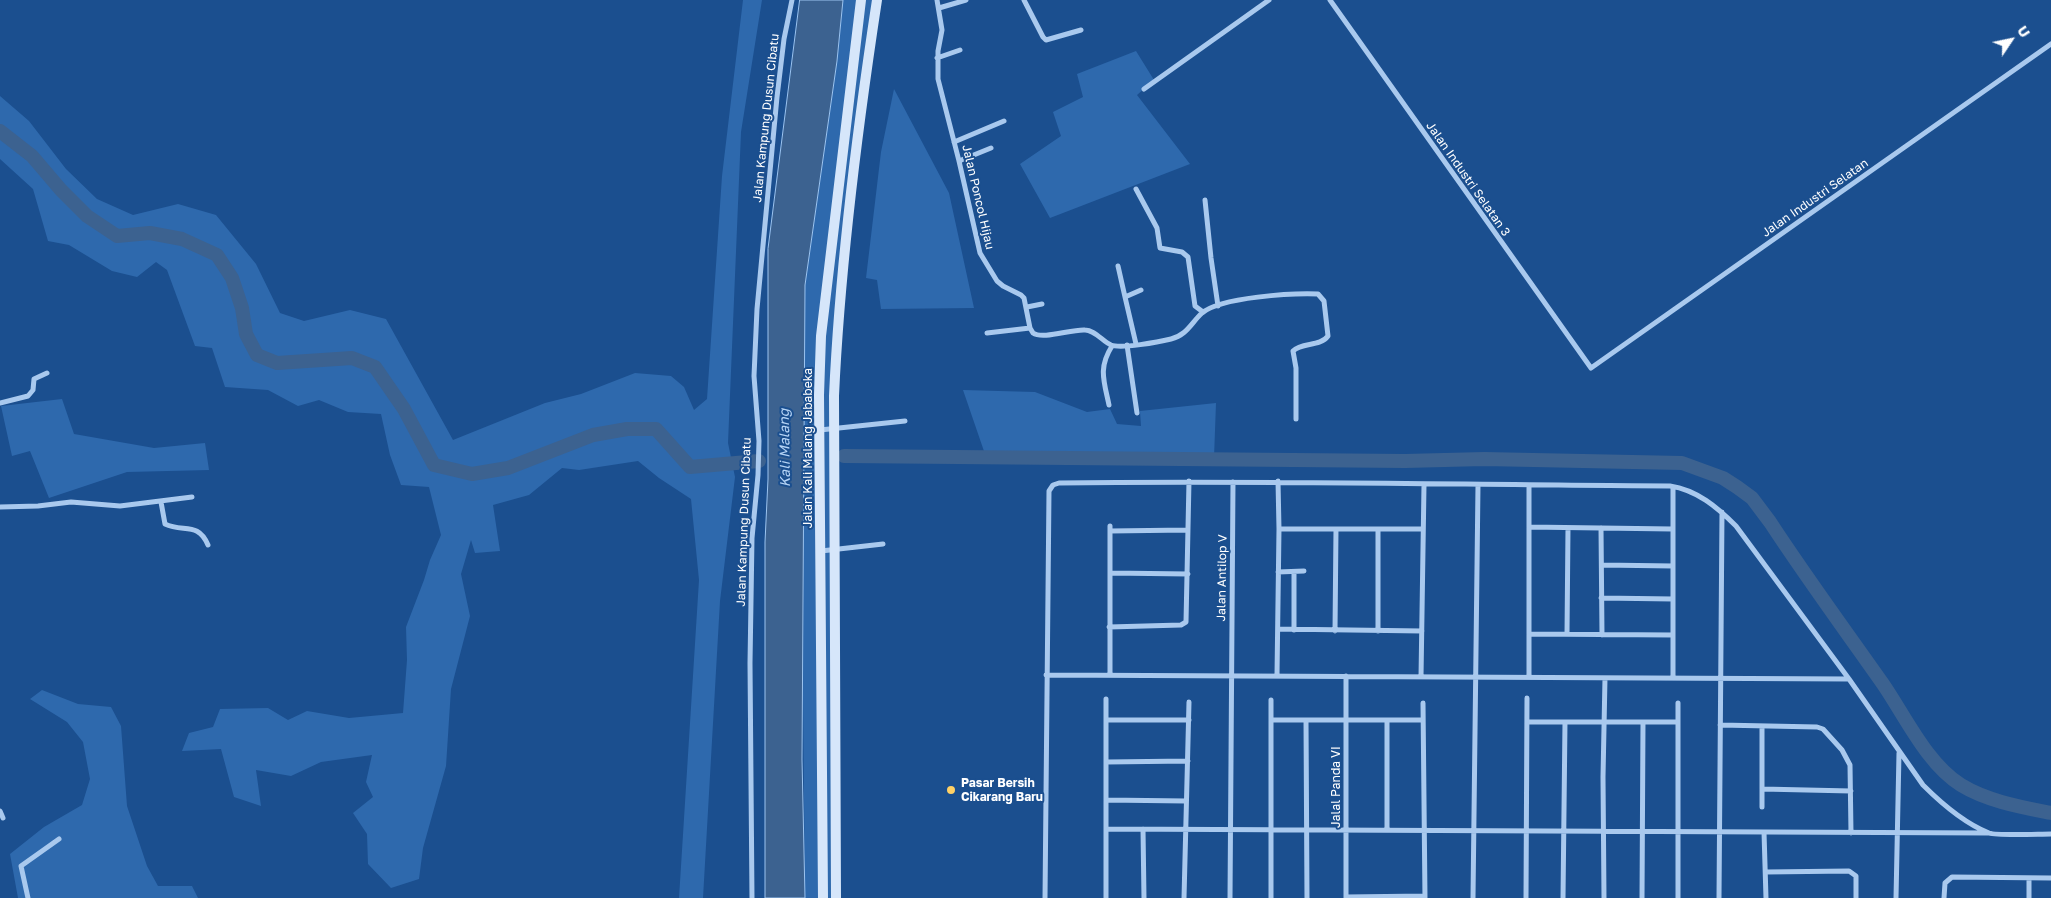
<!DOCTYPE html>
<html>
<head>
<meta charset="utf-8">
<style>
  body { margin:0 }
  #map { position:relative; width:2051px; height:898px; overflow:hidden; background:#1b4f8f; font-family:"Golos Text",sans-serif }
  canvas { display:block }
  .north { position:absolute; left:1986px; top:15px; width:50px; height:50px; -webkit-text-stroke:4px #1b4f8f; paint-order:stroke; rotate:56deg; font-size:14px; font-weight:700; line-height:20px; text-align:center; color:#fff }
  .north::after { content:''; display:block; margin:auto; width:18px; height:22px; background:#fff; clip-path:polygon(50% 0,100% 100%,50% 72%,0 100%) }
</style>
</head>
<body>
<div id="map">
<canvas width="2051" height="898"></canvas>
<div class="north">U</div>
</div>
<script>
const c = document.querySelector('canvas').getContext('2d');
c.lineJoin = 'round';
function fill(path, color) {
  c.fillStyle = color;
  c.fill(path, 'evenodd');
}
function stroke(path, color, width, dash) {
  c.strokeStyle = color;
  c.lineWidth = width;
  c.lineCap = dash ? 'butt' : 'round';
  c.setLineDash(dash || []);
  c.stroke(path);
}
function write(font, color, halo, rows, align = 'center') {
  c.font = font + ' "Golos Text",sans-serif';
  c.lineWidth = 4;
  c.setLineDash([]);
  c.textBaseline = 'middle';
  c.strokeStyle = halo;
  c.fillStyle = color;
  for (const [text, x, y, turn = 0] of rows) {
    c.save();
    c.translate(x, y);
    c.rotate((+turn || 0) * Math.PI / 180);
    c.textAlign = isNaN(turn) ? turn : align;
    if (halo) c.strokeText(text, 0, 0);
    c.fillText(text, 0, 0);
    c.restore();
  }
}
fill(new Path2D(`
  M743 0H762L741 132 728 443 735 477 720 601 703 898H679L699 580 691 499 659 478 638 461 579 470 562 468 529 495 493 505 500 551 475 553 471 540 461 574 470 616 451 689 446 766 423 848 419 879 391 888 368 864 367 834 353 813 373 797 366 782 372 755 321 762 291 776 256 770 261 806 234 797 221 749 182 751 189 733 213 727 220 709 268 708 288 720 307 711 349 718 403 713 407 660 406 627 424 580 430 560 441 535 429 487 401 485 390 455 381 414 348 412 319 400 298 406 268 390 225 387 212 348 195 346 167 270 156 262 137 277 112 271 69 245 48 241 33 189 0 159V96L29 121 66 169 97 199 133 215 178 204 216 215 256 264 280 313 304 321 350 310 386 319 453 440 545 403 581 394 635 373 671 376 684 387 694 410 707 399 722 176Z
  M843 0H877L837 337 836 898H805L803 696 805 284 837 61Z
  M1136 51 1154 80 1137 95 1190 164 1050 218 1020 164 1061 136 1053 112 1083 97 1077 74Z
  M894 89 949 193 974 308 881 309 877 280 866 278 881 152Z
  M963 390 1035 392 1087 412 1110 409 1117 424 1141 426 1140 411 1216 403 1214 458 986 457Z
  M62 399 74 434 154 448 205 443 209 470 127 472 49 498 30 451 12 456 1 406Z
  M42 690 78 704 111 707 121 726 127 806 147 866 158 886H192L198 898H18L10 854 44 827 82 805 90 779 83 742 67 722 30 699Z`), '#2e69ad');
const water = new Path2D(`
  M800 0H843L837 61 805 285 802 759 805 898H765V542L768 479V249Z`);
fill(water, '#3c6290');
stroke(water, '#9cc4f0', 1);
stroke(new Path2D(`
  M0 131 32 156 61 190 87 216 117 236 150 233 182 239 217 255 232 278 242 308 246 334 257 355 277 363 352 358 375 367 404 409 434 465 472 474 508 468 593 435 627 429H656L690 467 759 461
  M844 456 1405 461 1484 459 1682 463 1723 478 1737 487 1752 498 1770 522C1806 577 1845 630 1883 684 1905 716 1927 764 1961 785 1987 801 2021 807 2051 813`), '#3c6290', 14);
stroke(new Path2D(`
  M937 0 942 30 938 51V79L959 161 980 253 997 281 1003 286 1021 295 1024 298 1030 328 1033 333C1043 340 1071 329 1085 330 1095 330 1102 341 1111 345 1121 349 1159 342 1171 339 1187 335 1191 323 1202 313 1221 297 1293 293 1318 294L1324 301 1328 336C1320 347 1302 342 1293 351L1296 368V419
  M1024 0 1043 37 1046 40 1081 30
  M1330 0 1591 368 2051 44
  M939 8 966 0
  M937 58 960 50
  M1144 89 1269 0
  M954 142 1004 121
  M959 161 991 148
  M1136 189 1157 228 1160 248 1182 252 1188 257 1195 306 1203 312
  M1205 200 1211 258 1218 306
  M1118 266 1125 297
  M1027 307 1042 304
  M987 333 1030 328
  M1136 344 1125 297 1141 290
  M1127 345 1137 413
  M0 403 28 396 33 390 34 379 47 373
  M1109 405C1104 381 1098 368 1112 346
  M820 430 905 421
  M1673 487V678
  M161 502 165 524C183 533 198 521 208 545
  M0 507 38 506 71 502 120 506 192 497
  M1529 527 1672 529
  M1601 528 1602 635
  M1279 529H1423
  M1378 529V631
  M1110 531 1187 530
  M821 551 883 544
  M1602 565 1673 566
  M1278 572 1304 571
  M1294 572V630
  M1111 573 1188 574
  M1601 598 1673 599
  M1109 627 1181 625 1186 622 1189 481
  M1278 629 1422 631
  M1335 631 1336 529
  M1529 634 1673 635
  M1567 634 1568 528
  M1110 674V526
  M1046 675 1849 679
  M1277 675 1279 529 1278 481
  M1421 677 1424 485
  M1529 677V485
  M1271 700V898
  M1423 703 1425 898
  M1106 720H1189
  M1271 720H1423
  M1306 720 1307 898
  M1528 722H1678
  M1720 725 1817 727 1823 729 1842 750 1850 765 1851 833
  M1762 727V807
  M1107 762 1188 761
  M1762 789 1851 791
  M1106 800 1186 801
  M0 811 3 818
  M1106 829 1989 833
  M1143 829 1144 898
  M1387 830V720
  M1764 832 1766 898
  M1766 872 1849 871 1856 876V898
  M2029 878V898
  M1346 897 1425 896
  M28 898 21 866 59 839
  M752 898 750 663 752 538 758 475 759 441 754 376 757 309 777 97 784 39 792 0
  M1045 898 1049 491 1053 485 1059 483C1262 480 1466 485 1670 486 1697 490 1717 507 1736 526L1849 679 1923 785C1940 802 1966 824 1989 833 1998 836 2038 834 2051 834
  M1106 898V699
  M1184 898 1189 702
  M1230 898 1233 482
  M1346 898V676
  M1473 898 1478 485
  M1526 898 1527 698
  M1563 898 1565 722
  M1604 898 1603 777 1605 678
  M1642 898 1643 722
  M1678 898V703
  M1719 898 1722 512
  M1896 898 1899 753
  M1944 898 1945 883 1952 877 2051 878`), '#a9c9ee', 5);
stroke(new Path2D(`
  M823 898 819 395 821 336 861 0
  M836 898 834 396C840 263 857 131 877 0`), '#d6e6fa', 10);
for (const [x, y, r, color] of [
  [951,790,5,"#ffd166"]
]) {
  const dot = new Path2D();
  dot.arc(x, y, r, 0, 2 * Math.PI);
  c.fillStyle = color;
  c.fill(dot);
  stroke(dot, '#1b4f8f', 2);
}
write('12px', '#fff', '#1b4f8f', [
  ["Jalan Kampung Dusun Cibatu",766,118,-84],
  ["Jalan Industri Selatan 3",1468,179,55],
  ["Jalan Poncol Hijau",978,197,77],
  ["Jalan Industri Selatan",1815,198,-35],
  ["Jalan Kali Malang Jababeka",808,448,-90],
  ["Jalan Kampung Dusun Cibatu",744,522,-88],
  ["Jalan Antilop V",1222,578,-89],
  ["Jalal Panda VI",1336,787,-90]
]);
write('bold 12px', '#fff', '#1b4f8f', [
  ["Pasar Bersih",961,783],
  ["Cikarang Baru",961,797]
], 'left');
write('italic 14px', '#b5d3f5', '#1b4f8f', [
  ["Kali Malang",785,448,-91]
]);
</script>
</body>
</html>
